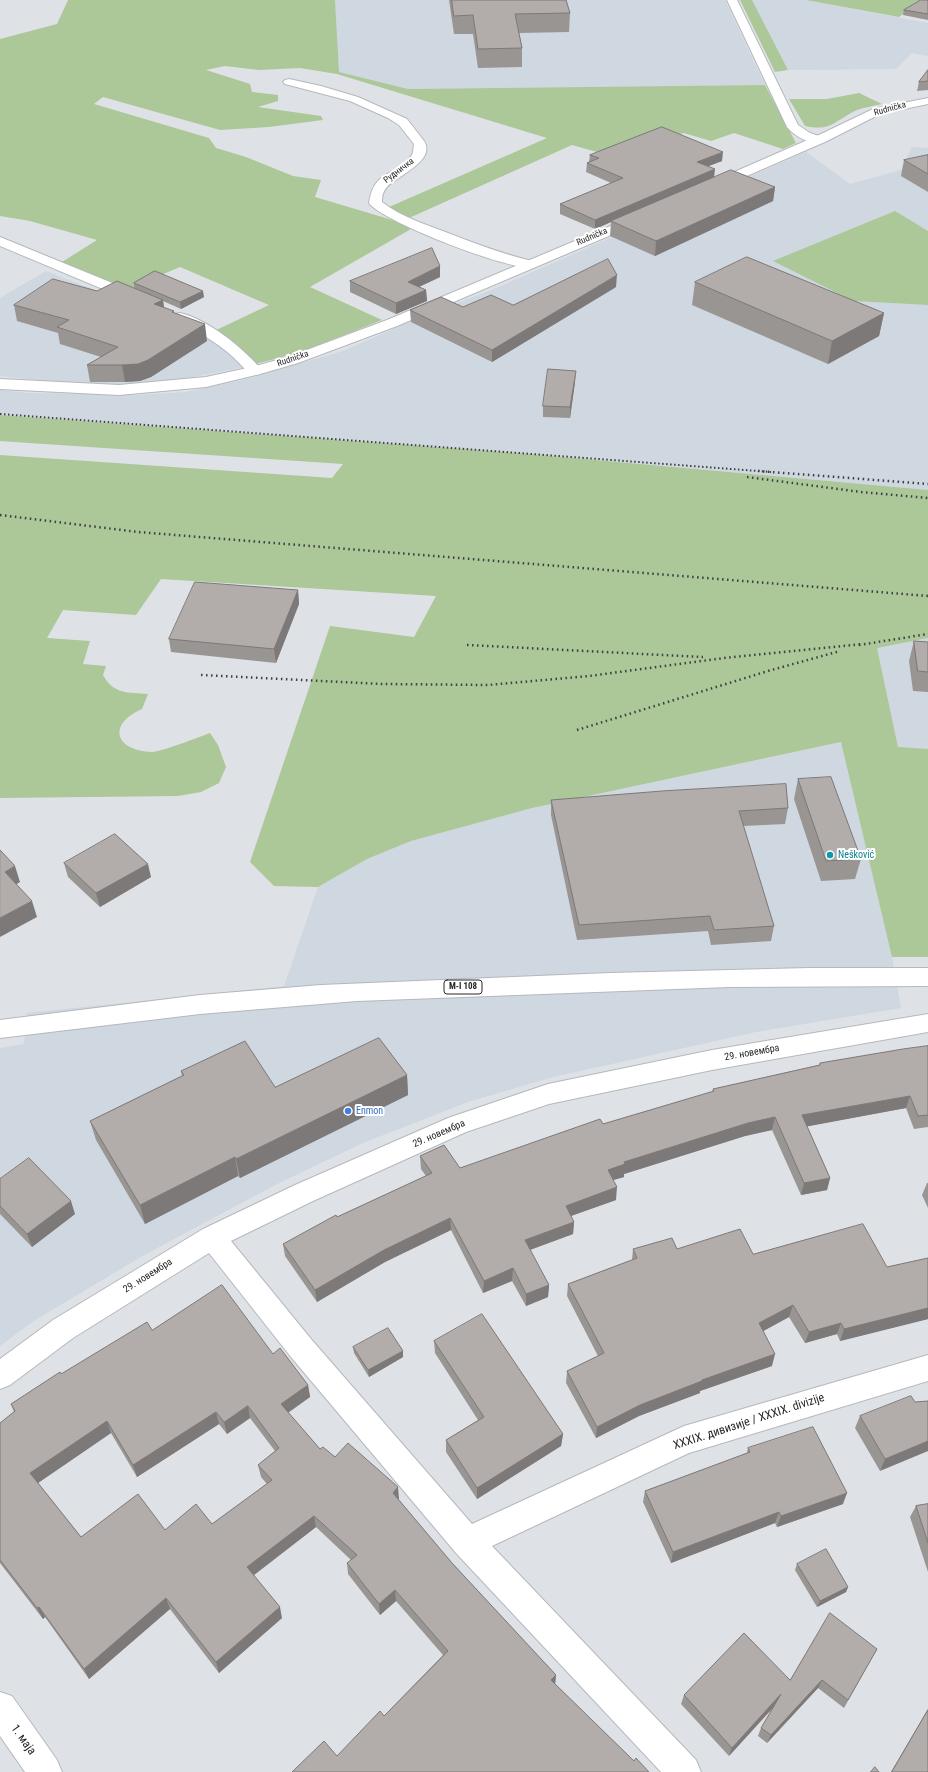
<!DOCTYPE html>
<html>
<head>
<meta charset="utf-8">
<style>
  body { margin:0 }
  canvas { display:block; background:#dee1e5 }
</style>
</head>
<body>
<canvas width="928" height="1772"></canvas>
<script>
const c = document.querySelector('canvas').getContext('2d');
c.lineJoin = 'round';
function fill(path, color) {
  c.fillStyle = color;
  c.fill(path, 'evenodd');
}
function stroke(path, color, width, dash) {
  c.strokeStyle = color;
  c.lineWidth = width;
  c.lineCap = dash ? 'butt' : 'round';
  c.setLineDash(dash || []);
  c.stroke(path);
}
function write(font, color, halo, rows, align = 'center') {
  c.font = font + ' "Roboto Condensed",sans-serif';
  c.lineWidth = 4;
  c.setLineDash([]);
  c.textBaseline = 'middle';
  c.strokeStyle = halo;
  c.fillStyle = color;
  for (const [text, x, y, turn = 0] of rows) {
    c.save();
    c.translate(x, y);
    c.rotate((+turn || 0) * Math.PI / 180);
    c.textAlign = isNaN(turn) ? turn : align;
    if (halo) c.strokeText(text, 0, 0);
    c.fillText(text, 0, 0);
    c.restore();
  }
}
fill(new Path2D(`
  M335 0H725L765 85 408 89 339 72Z
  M752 0H806L928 23V56L912 53 896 69 788 70Z
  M912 147 928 148V231L895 212 853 301 928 305V490L529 454 0 415V390L29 393 137 395 186 392 243 380 343 351 409 322 496 288 806 152 850 184 901 170Z
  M46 271 208 334 244 367 182 379 120 384 63 383 0 376V298Z
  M928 638V957H892L901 1008 756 1032 553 1077 468 1102 363 1143 277 1184 146 1254 32 1322 0 1346V1048L24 1044 27 1013 284 986 318 887 367 859 411 841 532 808 842 742 898 747 877 648Z`), '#cfd7e1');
fill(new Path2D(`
  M68 0H335L339 72 408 89 765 85 796 143 783 149 734 133 711 141 684 133 604 154 572 145 409 218 394 212 389 207 547 138 337 74 300 68 259 70 225 66 206 70 250 84 252 92 278 95V101L258 107 321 116 323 120 269 127 220 130 103 97 94 104 209 138 216 148 246 157 293 176 321 180 315 197 399 222 411 229 310 287 382 320 301 352 244 367 208 334 269 305 180 267 128 289 62 262 97 240 30 221 0 216V39L57 24Z
  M740 0H752L788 70 775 72Z
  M806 0H922L899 17Z
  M859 93 882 104C874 106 865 107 857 110 835 120 832 132 805 126L789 99H827Z
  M895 211 928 231V305L853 301 773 261Z
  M0 415 529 454 928 490V638L877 648 898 747 928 749V957H892L841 742 532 808 411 841 367 859 318 887 274 886 250 862 330 626 414 637 436 596 161 579 136 615 63 610 47 638 90 641 83 664 106 666 103 675C114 695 128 692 148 694L142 709C106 725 116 751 152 752 161 752 199 737 210 733L218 745 226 767 219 783 201 792 178 796 0 798V455L332 478 343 464 0 441Z`), '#acc798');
const minor = new Path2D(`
  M727 0H737L798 125 810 133 822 137 824 140 822 143C811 145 794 136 787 127Z
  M289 79 321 86 358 97 396 114 407 119 424 141C437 161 395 177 387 187 383 191 382 196 382 202 401 217 425 224 448 233 476 244 503 254 532 261L534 264 532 267C512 272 381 221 369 203 374 167 399 177 411 156 414 153 413 148 414 144L399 125 388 118 350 101 285 84 283 82 285 80Z
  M0 237 139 294 141 297 139 300 134 301 129 300 0 246Z
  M180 313C207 319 242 347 260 368L263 371 260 374C251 377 248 372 242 366 224 346 199 332 175 320L173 317 175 314Z
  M928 1014V1032L712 1070 549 1104 466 1132 313 1201 231 1241 311 1339 472 1524 684 1426 928 1355V1381L689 1453 492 1546 696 1760 701 1772H661L456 1553 291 1357 209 1253 73 1338 10 1385 0 1389V1359L53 1320 203 1229 295 1185 448 1118 548 1084 712 1050Z
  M0 1692 12 1696 57 1760 62 1772H25L0 1736Z`);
const tertiary = new Path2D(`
  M928 98V104L880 114 827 141 717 189H709L707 186 709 183 819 135 873 109Z
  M639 214 644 215 646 218 644 221 397 326 298 363 260 374 206 387 119 395 0 389V379L119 385 206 377 252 367 288 357 387 320Z`);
const primary = new Path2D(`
  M809 968H928V986L729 987 357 1001 200 1014 0 1038V1020L200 995 321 985 610 973Z`);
stroke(minor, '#b5b8bc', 2);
stroke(tertiary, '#b5b8bc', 2);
stroke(primary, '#b5b8bc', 2);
fill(minor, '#fff');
fill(tertiary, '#fff');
fill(primary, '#fff');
stroke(new Path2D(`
  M0 414 771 472`), '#3e3f41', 2, [1.5, 2.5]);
stroke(new Path2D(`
  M758 471 928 484
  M747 477 861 492 928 498
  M0 515 138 532 928 596
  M467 645 703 657
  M859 645 928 634
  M201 675 383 684 488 685 589 676 724 658 863 644
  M577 730 768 671 840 651`), '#3e3f41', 2.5, [1.5, 3.5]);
fill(new Path2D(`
  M449 0H566L570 13 569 32 519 33 522 48V67L478 68 473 34H454Z
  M928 0V20L903 15 904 10Z
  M928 70V90L917 91 919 82Z
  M590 155 722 161 708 166 714 178 775 187 773 201 655 256 610 236 611 222 595 229 560 214V204L611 183 586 172 587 163 589 162Z
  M928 155V192L901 176 904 160Z
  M440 266V277L419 287 426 290 427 301 396 314 350 292V281Z
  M695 282 884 313 879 336 828 364 692 305Z
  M134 283 204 297 181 309 163 301 164 307 174 313 207 341 151 377 140 381 125 382H90L87 365 101 357 60 344 58 333 17 321 14 305 97 291 134 288Z
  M616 287 492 362 411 322 410 310 513 305Z
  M575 382 570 418 543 417V406Z
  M298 590 299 604 276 663 171 652 169 639Z
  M914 641 928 642V692L913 691 909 661Z
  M798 779 861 859 855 879 821 881 794 799Z
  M551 800 788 808 785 824 743 826 774 926 771 941 711 945 708 931 577 940 551 815Z
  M64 863 151 877 100 907 68 877Z
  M928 1046V1127L914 1129 906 1108 807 1126 830 1178 827 1190 801 1195 772 1130 745 1136 624 1174V1177L613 1180 616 1200 571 1216 574 1222 573 1234 530 1250 549 1285 548 1297 526 1306 512 1281 483 1293 451 1230 385 1262 317 1302 285 1256 283 1244 337 1217 426 1176 421 1169 420 1156 460 1168 603 1124 712 1092 713 1089 819 1065 820 1063Z
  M181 1071 275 1087 407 1075 408 1095 240 1178 238 1176 145 1224 96 1140 90 1121 182 1076Z
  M0 1179 75 1214 32 1247 0 1214Z
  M927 1183H928V1208L922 1195Z
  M633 1249H677L753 1254 887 1267 928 1258V1319L840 1341 837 1334 805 1343 789 1317 763 1331 772 1366 700 1391V1393L639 1416 596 1438 566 1383 567 1371 598 1356 567 1296 568 1284 632 1260Z
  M152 1330 273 1354 308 1385 310 1397 288 1413 320 1449 398 1487V1499L452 1563 556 1675 555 1684 634 1761 649 1772 337 1756 384 1716 443 1655 396 1601 380 1615 348 1574 347 1563 351 1560 316 1527 254 1575 282 1618 219 1673 170 1609 89 1679 45 1617 43 1619 0 1563V1423L14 1412 11 1404 61 1374ZM250 1418 275 1451 258 1465 261 1477 267 1484 212 1524 165 1530 81 1537 38 1483 111 1433 137 1477 219 1424 227 1434Z
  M434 1341 563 1434 561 1446 477 1499 446 1452V1440L478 1420 435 1353Z
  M353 1347 403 1351V1357L369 1377 354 1353Z
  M915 1402 880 1471 855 1428 860 1416Z
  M748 1448 843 1504 777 1527 775 1523 671 1563 643 1502 645 1491 747 1453Z
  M928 1504V1572L910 1517 916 1506Z
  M797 1564 848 1587 846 1592 817 1607 795 1570Z
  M877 1649 844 1708 818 1688 767 1743 758 1736 761 1728 773 1708 729 1756 681 1704 684 1695 790 1680Z
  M928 1709V1772H891Z`), '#999593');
fill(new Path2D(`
  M723 152 722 161 696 171 697 162Z
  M715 169 714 178 611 221V222L595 229V220Z
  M775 187 773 201 655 256 656 241Z
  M440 266V277L408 292V282Z
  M617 275 616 287 492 362V350Z
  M426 290 427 301 396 314V303Z
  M203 291 204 297 181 309 180 302Z
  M163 300 165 317 154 304Z
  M884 313 879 336 828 364 832 341Z
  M205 324 207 341 151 377 140 381 125 382 122 365Z
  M576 371 575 382 570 418V407Z
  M298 590 299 604 276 663 274 649Z
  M148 864 151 877 100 907 96 893Z
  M15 866 20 882 10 888 5 872Z
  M32 901 37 917 0 937V918Z
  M407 1075 408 1095 240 1178 236 1159Z
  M910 1096 906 1108 799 1128 802 1115Z
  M775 1117 772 1130 745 1136 624 1174V1177L606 1182 608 1170 624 1162 748 1123Z
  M235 1157 238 1176 145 1224 140 1205Z
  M830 1178 827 1190 801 1195 804 1183Z
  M617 1187 616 1200 565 1218 566 1206Z
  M71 1201 75 1214 32 1247 27 1234Z
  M450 1218 451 1230 385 1262 317 1302 315 1290 384 1250Z
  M574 1222 573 1234 524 1252 525 1240Z
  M513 1268 512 1281 483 1293 484 1281Z
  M549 1285 548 1297 526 1306V1294Z
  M793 1305 789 1317 756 1335 759 1323Z
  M928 1308V1319L840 1341 844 1329Z
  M841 1323 837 1334 805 1343 809 1332Z
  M403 1351V1357L369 1377 368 1370Z
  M775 1354 772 1366 700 1391V1393L639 1416 596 1438 597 1427 640 1405 702 1380Z
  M308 1385 310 1397 283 1416 281 1404Z
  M248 1406 250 1418 227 1434 224 1422Z
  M216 1412 219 1424 137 1477 133 1465Z
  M107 1421 111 1433 35 1485 30 1473Z
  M563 1434 561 1446 477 1499V1488Z
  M928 1441V1451L880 1471 885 1459Z
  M398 1487 399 1499 394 1504 393 1493Z
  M847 1493 843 1504 777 1527 781 1516Z
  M779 1512 775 1523 671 1563 673 1552Z
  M314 1516 316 1527 250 1578 247 1567Z
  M848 1587 846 1592 817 1607 820 1601Z
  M395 1590 396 1601 380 1615 379 1604Z
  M166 1598 170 1609 89 1679 84 1669Z
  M39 1607 45 1617 43 1619 37 1608Z
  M280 1607 282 1618 219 1673 216 1662Z
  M556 1675 555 1685 551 1680Z
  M822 1680 818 1688 767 1743 771 1735Z
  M781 1694 777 1703 729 1756 732 1748Z`), '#7d7978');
const building = new Path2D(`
  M452 0H566L570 13 515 14 522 48 478 49 473 15 454 16Z
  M921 0H928V14L904 10Z
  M928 70V81L919 82Z
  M662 127 723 152 697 162 715 169 595 220 560 204 623 178 587 163 599 158 590 155Z
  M928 155V174L904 160Z
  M731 170 775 187 656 241 611 221Z
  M432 248 440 266 408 282 426 290 396 303 350 281Z
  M747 257 884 313 832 341 695 282Z
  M608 259 617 275 492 350 410 310 441 297 463 307 491 295 513 305Z
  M155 271 203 291 180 302 134 283Z
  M53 279 97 291 117 281 163 300 154 304 174 311 172 312 205 324 148 360 138 364 122 365H87L118 347 57 327 69 320 14 305Z
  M548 369 576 371 570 407 543 406Z
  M195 582 298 590 274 649 169 639Z
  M914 641 928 642V672L918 671Z
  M831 777 861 859 826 861 798 779Z
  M786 784 788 808 739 811 774 926 714 930 710 916 579 925 551 800 662 791Z
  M115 834 148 864 96 893 64 863Z
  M0 850 15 866 5 872 32 901 0 918Z
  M379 1038 407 1075 236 1159 235 1157 140 1205 90 1121 184 1075 181 1071 245 1041 275 1087Z
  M928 1046V1115L918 1116 910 1096 802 1115 830 1178 804 1183 775 1117 748 1123 624 1162 625 1164 608 1170 617 1187 566 1206 574 1222 525 1240 549 1285 526 1294 513 1268 484 1281 450 1218 384 1250 315 1290 283 1244 336 1215 337 1217 432 1173 420 1156 444 1145 460 1168 600 1119 603 1124 714 1091 713 1089 820 1065V1063L903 1049Z
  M29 1158 71 1201 27 1234 0 1206V1179Z
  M863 1224 887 1267 928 1258V1308L844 1329 841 1323 809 1332 793 1305 759 1323 775 1354 702 1380V1381L640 1405 597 1427 567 1371 604 1353 568 1284 637 1258 633 1249 672 1238 677 1249 740 1229 753 1254Z
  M222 1285 273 1354 280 1348 308 1385 281 1404 320 1449 323 1447 335 1457 348 1443 398 1487 393 1493 452 1563 556 1675 551 1680 634 1761 636 1758 649 1772H292L324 1741 337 1756 380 1711 384 1716 448 1651 395 1590 379 1604 347 1563 357 1555 314 1516 247 1567 280 1607 216 1662 166 1598 84 1669 39 1607 37 1608 0 1560V1423L15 1411 11 1404 60 1372 61 1374 147 1322 152 1330ZM248 1406 279 1448 258 1465 272 1480 212 1524 196 1504 165 1530 138 1494 81 1537 30 1473 107 1421 133 1465 216 1412 224 1422Z
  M482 1314 563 1434 477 1488 446 1440 484 1417 434 1341Z
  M388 1328 403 1351 368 1370 353 1347Z
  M911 1396 915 1402 928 1401V1441L885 1459 860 1416Z
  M813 1427 847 1493 781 1516 779 1512 673 1552 645 1491 750 1452 748 1448Z
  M928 1504V1543L916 1506Z
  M826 1549 848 1587 820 1601 797 1564Z
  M830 1613 877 1649 848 1700 822 1680 771 1735 761 1728 781 1694 732 1748 684 1695 744 1633 790 1680Z
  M928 1710V1772H892Z
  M875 1767 879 1772H871Z`);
fill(building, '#b2adab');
stroke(building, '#7d7978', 1);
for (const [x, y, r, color] of [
  [830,855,4,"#0f9aa8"],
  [348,1111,4,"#3f7fe0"]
]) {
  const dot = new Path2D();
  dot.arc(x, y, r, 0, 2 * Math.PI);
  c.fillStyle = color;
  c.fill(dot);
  stroke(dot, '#fff', 1.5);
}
write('9px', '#262728', '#fff', [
  ["Rudnička",890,109,-15],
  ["Рудничка",399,171,-37],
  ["Rudnička",592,237,-23],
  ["Rudnička",293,359,-19]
]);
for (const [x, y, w] of [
  [463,987,38]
]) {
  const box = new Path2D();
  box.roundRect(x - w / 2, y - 7, w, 14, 3);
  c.fillStyle = '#fff';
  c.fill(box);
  stroke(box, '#262728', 1);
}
write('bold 9px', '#262728', null, [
  ["M-I 108",463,987]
]);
write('10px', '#0d838f', '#fff', [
  ["Nešković",838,855]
], 'left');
write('10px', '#262728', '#fff', [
  ["29. новембра",752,1053,-10],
  ["29. новембра",439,1134,-23],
  ["29. новембра",148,1276,-32]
]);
write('10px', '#366cbe', '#fff', [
  ["Enmon",356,1111]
], 'left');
write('12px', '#262728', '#fff', [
  ["XXXIX. дивизије / XXXIX. divizije",749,1422,-18],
  ["1. маја",23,1740,55]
]);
</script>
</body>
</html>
